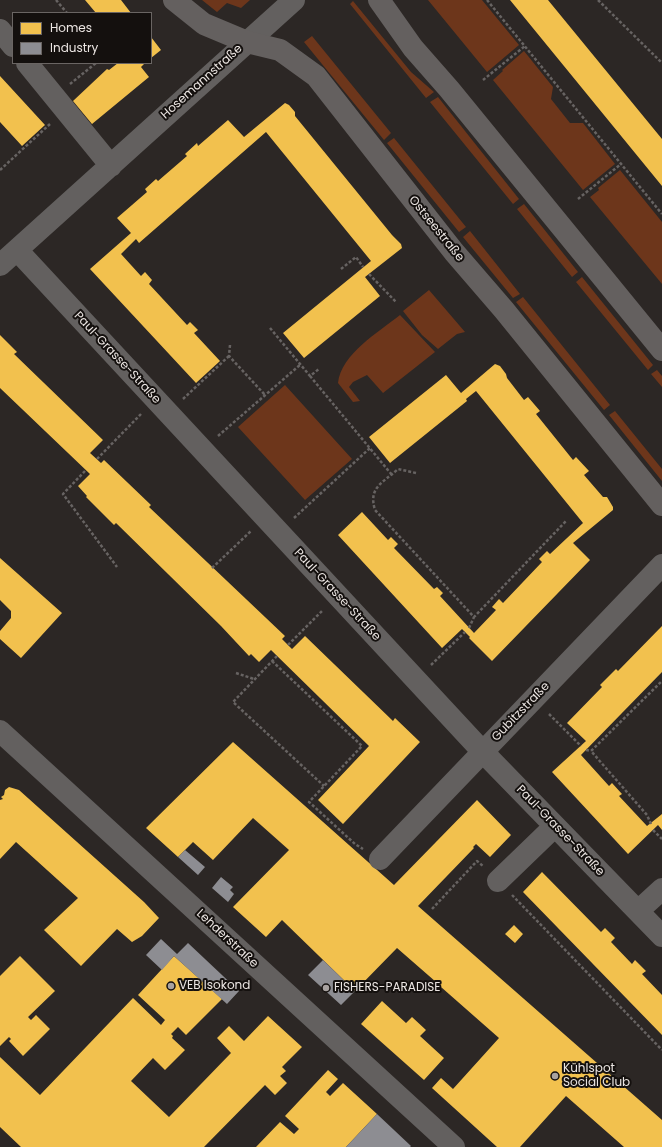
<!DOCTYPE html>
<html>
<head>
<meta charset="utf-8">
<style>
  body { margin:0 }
  #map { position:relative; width:662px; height:1147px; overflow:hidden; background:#2c2725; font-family:Poppins,sans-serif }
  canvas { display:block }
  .legend { position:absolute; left:12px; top:12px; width:140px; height:52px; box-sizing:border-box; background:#14100e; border:1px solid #6a6563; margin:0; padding:5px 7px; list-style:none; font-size:12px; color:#ebe5e2 }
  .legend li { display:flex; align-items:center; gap:8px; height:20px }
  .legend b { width:20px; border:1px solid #6a6563 }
</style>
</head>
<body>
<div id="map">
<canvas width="662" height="1147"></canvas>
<ul class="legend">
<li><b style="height:11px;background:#f2c14e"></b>Homes</li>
<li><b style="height:11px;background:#8d8d92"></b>Industry</li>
</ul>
</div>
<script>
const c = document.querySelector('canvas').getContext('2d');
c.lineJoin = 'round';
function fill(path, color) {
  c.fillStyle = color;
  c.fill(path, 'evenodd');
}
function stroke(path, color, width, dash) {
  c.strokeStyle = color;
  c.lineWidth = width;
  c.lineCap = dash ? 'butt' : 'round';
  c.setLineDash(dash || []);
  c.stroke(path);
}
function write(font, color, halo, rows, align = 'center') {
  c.font = font + ' Poppins,sans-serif';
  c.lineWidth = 4;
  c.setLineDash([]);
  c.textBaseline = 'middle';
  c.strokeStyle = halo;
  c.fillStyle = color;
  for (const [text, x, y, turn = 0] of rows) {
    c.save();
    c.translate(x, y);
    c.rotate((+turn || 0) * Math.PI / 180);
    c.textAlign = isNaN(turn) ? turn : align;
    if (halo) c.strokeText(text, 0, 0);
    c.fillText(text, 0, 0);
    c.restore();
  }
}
fill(new Path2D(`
  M202 0H250L241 8 227 3 217 12Z
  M428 0H482L519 45 487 72Z
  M353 1 411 72 434 92 426 98 350 4Z
  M312 36 391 133 384 140 304 42Z
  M524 51 553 87 551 99 570 123H583L615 164 583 190 493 80 503 71 502 70Z
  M438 97 519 199 513 204 430 102Z
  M394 138 466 227 459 232 387 143Z
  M620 170 662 222V284L590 197 599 190 598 188Z
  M524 204 578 272 572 277 517 209Z
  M470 231 520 294 513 298 463 237Z
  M582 277 653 365 648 370 576 282Z
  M429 290 465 332 457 334 438 349 422 335 403 311Z
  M523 297 610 405 604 410 516 302Z
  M400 315 435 352 383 393 367 375 353 382 349 387 360 401 353 402 338 383C341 354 379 332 400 315Z
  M657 370 662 376V387L651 374Z
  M285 385 352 459 305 500 238 427Z
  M615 411 662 469V481L609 415Z`), '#6d361b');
fill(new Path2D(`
  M85 0H121L131 13H96Z
  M510 0H548L662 139V186Z
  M151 37 161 50 151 58Z
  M118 63H145L141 67 149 77 92 124 73 101 107 69 109 70Z
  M0 76 45 125 22 146 0 122Z
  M285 103 289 105 295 112V116L392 235 401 244 402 248 365 277 380 296 304 358 283 333 371 261 266 132 139 243 136 239 121 254 141 276 145 272 152 280 149 284 187 325 190 322 198 330 194 333 220 361 196 383 90 269 131 233 117 218 147 192 145 189 156 179 158 181 187 156 185 154 197 143 198 146 228 120 244 137Z
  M0 335 17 352 14 354 103 440 90 453 101 463 104 460 151 505 149 507 285 636 282 639 292 649 305 636 393 721 395 718 420 742 343 824 318 800 369 746 271 650 259 662 251 654 249 656 221 626 116 523 114 525 86 497 87 496 78 486 90 474 0 388Z
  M495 364 500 366 506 374 507 378 524 400 528 397 540 411 536 414 573 460 576 457 589 471 584 475 603 497H607L613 507V510L573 543 590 560 492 661 469 638 470 637 462 629 442 648 338 535 362 512 388 540 391 537 398 544 394 548 434 589 437 587 443 593 440 596 474 633 496 610 492 607 499 599 503 603 542 562 539 559 547 551 550 554 583 523 476 391 466 399 467 401 390 463 369 437 446 375 461 393Z
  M0 558 62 613 21 658 0 639V631L11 618V611L0 600Z
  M662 626V672L581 755 609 786 612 783 622 794 619 796 647 826 662 814V830L658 825 628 854 552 772 586 741 567 723 602 687 600 685 616 669 618 671Z
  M233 742 394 885 477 800 511 835 490 857 476 844 473 847 474 848 418 906 662 1120V1147H624L566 1096 520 1147H497L432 1088 441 1078 453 1089 499 1038 441 987 438 991 433 986 436 982 397 948 355 991 282 920 266 937 233 907 289 850 253 818 213 860 193 842 178 857 146 828Z
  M9 787 19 790 144 902 159 918 142 936 132 942 117 929 81 966 44 930 78 898 16 842 0 859V800L3 799 1 797 4 795 5 790Z
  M542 872 601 932 605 928 615 938 611 942 632 964 635 960 646 971 642 974 662 995V1035L523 892Z
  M514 925 523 934 515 943 505 934Z
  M20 956 55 991 28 1017 31 1020 36 1015 50 1029 23 1056 9 1041 11 1039 9 1037 0 1046V976Z
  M174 956 222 999 186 1035 178 1027 171 1034 173 1036 172 1038 185 1050 165 1070 153 1058 131 1081 169 1117 231 1053 217 1038 229 1026 244 1041 268 1016 302 1047 282 1067 286 1071 280 1076 287 1083 275 1095 265 1085 204 1147H21L0 1127V1057L40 1095 133 998 161 1025 165 1020 138 995Z
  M382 1001 406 1023 412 1017 426 1030 420 1036 444 1058 424 1080 361 1024Z
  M328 1070 338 1079 326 1092 330 1096 343 1083 377 1114 346 1147H256L280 1122 294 1134 299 1129 285 1116Z`), '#f2c14e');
fill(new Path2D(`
  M185 850 205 867 198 875 178 857Z
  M221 877 233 887 230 890 234 894 228 902 212 888Z
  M161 939 177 954 188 943 239 991 227 1004 174 956 162 970 146 955Z
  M323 960 355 991 341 1005 308 975Z
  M377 1114 411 1146 410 1147H346Z`), '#8d8d92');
stroke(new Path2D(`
  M56 0 67 13
  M487 0 662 214
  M598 0 662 63
  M483 80 525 46
  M70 84 96 63
  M0 170 50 124
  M578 199 621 164
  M341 269 356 257 363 267
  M369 274 396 302
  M270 328 310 376 319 369
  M230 345 229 356 265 395
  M310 376 392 475
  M183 399 229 356
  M218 436 301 364
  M97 459 141 414
  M85 471 63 494 117 567
  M416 473 398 469C383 483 368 487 375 510L474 617 567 520
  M294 518 370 448
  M212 568 251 531
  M469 628 474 617
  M288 645 323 610
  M277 656 233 702 324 786
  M272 661 362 746 309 802 355 844 363 849
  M431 665 465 632
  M236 673 254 679
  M549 714 581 746
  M586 750 591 751
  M651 824 647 815 591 751 662 681
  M653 830 662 839
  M512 895 662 1050
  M432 909 477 861 483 866`), '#676362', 2.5, [3, 2]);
stroke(new Path2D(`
  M0 30 13 46
  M27 63 111 166
  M17 250 483 752 662 936
  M0 265 294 0
  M0 731 454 1147
  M380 859 662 565
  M498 881 555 826
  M638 911 662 889`), '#63605f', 22);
stroke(new Path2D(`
  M174 0 204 24 247 42 280 50 316 76 454 252 504 310 662 505
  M379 0 413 48 449 89 662 350`), '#64605f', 22);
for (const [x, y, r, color] of [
  [171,986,4,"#a8a2a0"],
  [326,988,4,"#a8a2a0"],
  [555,1076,4,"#a8a2a0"]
]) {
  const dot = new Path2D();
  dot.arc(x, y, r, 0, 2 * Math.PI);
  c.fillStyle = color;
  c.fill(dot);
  stroke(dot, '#14100e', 1.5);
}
write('12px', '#ebe5e2', '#14100e', [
  ["Hosemannstraße",202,82,-42],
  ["Ostseestraße",436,229,51],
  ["Paul-Grasse-Straße",117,358,47],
  ["Paul-Grasse-Straße",337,595,47],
  ["Gubitzstraße",521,712,-46],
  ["Paul-Grasse-Straße",560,831,46],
  ["Lehderstraße",227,939,43]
]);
write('12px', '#ebe5e2', '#14100e', [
  ["VEB Isokond",179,986],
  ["FISHERS-PARADISE",334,988],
  ["Kühlspot",563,1069],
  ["Social Club",563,1083]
], 'left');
</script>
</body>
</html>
